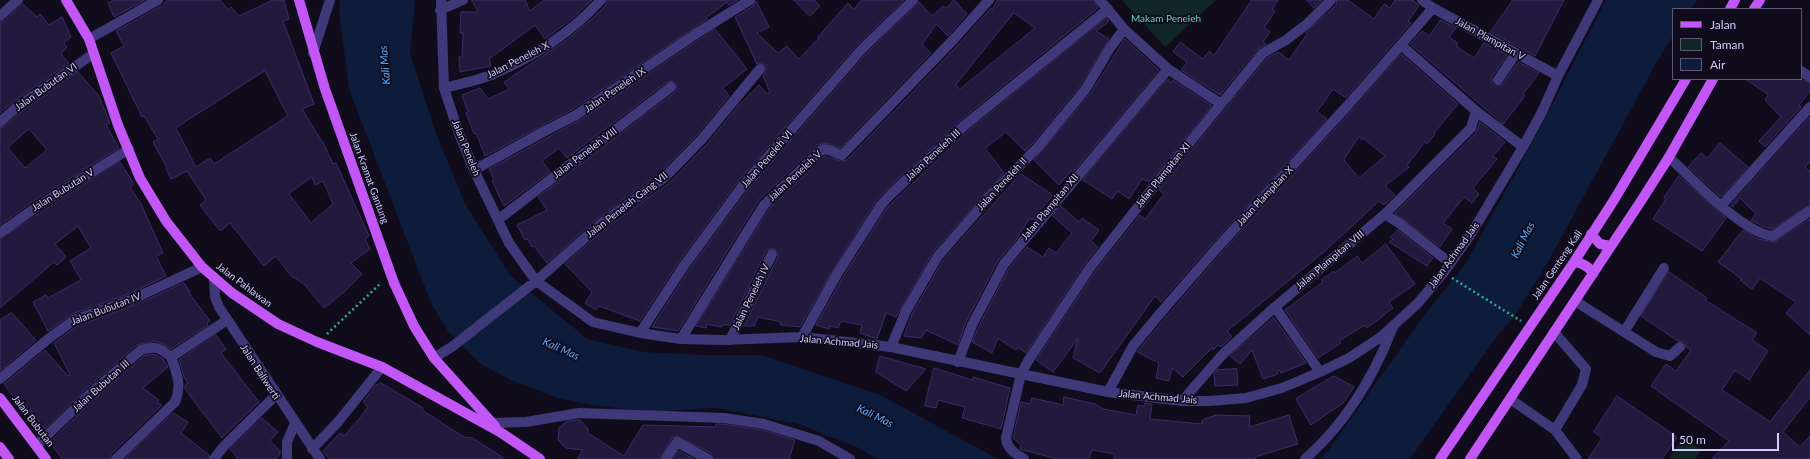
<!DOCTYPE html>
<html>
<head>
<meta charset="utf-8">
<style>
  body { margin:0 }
  #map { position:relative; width:1810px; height:459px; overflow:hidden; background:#100c1c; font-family:Lato,sans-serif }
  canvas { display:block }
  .legend { position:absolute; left:1672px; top:8px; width:130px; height:72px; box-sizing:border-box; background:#100c1c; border:1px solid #5e5876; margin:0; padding:5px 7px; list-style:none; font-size:12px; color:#d2cafc }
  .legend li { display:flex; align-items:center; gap:8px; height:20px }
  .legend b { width:20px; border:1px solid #5e5876 }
  .scale { position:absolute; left:1672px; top:433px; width:107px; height:18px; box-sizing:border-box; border:2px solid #d2cafc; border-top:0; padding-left:5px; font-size:12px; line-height:14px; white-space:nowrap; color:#d2cafc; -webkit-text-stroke:3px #100c1c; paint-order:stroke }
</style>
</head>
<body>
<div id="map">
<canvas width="1810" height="459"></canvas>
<ul class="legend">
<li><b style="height:5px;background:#c256f7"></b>Jalan</li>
<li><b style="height:11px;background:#102526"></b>Taman</li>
<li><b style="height:11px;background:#0d1c3b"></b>Air</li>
</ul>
<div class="scale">50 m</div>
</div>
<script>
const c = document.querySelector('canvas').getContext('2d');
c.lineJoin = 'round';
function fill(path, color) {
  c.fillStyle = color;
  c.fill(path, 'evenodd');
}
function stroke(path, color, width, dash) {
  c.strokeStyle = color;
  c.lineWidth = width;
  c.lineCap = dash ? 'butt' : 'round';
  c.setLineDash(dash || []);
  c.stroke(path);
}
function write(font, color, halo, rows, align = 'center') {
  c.font = font + ' Lato,sans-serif';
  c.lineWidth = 3.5;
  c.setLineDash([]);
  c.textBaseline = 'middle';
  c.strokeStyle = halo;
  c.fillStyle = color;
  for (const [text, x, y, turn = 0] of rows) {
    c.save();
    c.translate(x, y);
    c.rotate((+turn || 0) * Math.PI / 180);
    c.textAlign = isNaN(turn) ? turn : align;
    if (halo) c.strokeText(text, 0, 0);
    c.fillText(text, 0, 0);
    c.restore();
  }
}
fill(new Path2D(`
  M1122 0H1216L1165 47Z
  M1683 437 1701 450 1695 459H1669Z`), '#102526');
fill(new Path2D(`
  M340 0H415L410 54 437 136 465 204 510 275 587 339 643 352 704 355H761L880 395 998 459H877L859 448 799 424 717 408 647 412 592 405 558 398 511 380 481 364 448 331 431 303 349 89 339 11Z
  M1606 0H1697L1691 9H1673V36L1659 58 1544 269 1515 315 1494 340 1410 459H1319L1327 452 1426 313 1466 263 1540 128Z`), '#0d1c3b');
const building = new Path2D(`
  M115 0H145L114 17 108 3Z
  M168 0H220L228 10 231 7 239 16 273 0H284L289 19 283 21 314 104 302 109 322 142H323L333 164 336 163 369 236 365 239 370 249 351 263 362 274 343 293 324 308 304 284 291 276 276 256 264 266 230 223 220 231 200 205 206 200 187 171 171 179 166 168H167L153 142 158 139 144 116 142 117 111 53 124 46 116 31 161 6ZM265 71 288 116 214 164 210 158 196 167 176 128ZM312 177 315 185 323 181 333 204 311 223 289 194Z
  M472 0H525L530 11 544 0H592L573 18 545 39 535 25 489 59 491 66 460 72 459 57H462L463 33H460L461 12H478Z
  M607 0H738L729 5 727 2 706 18 707 19 573 109 485 156 476 133 474 134 466 113 468 112 462 95 480 88 488 99 509 89 504 82 568 39 594 17 606 5Z
  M794 0H814L820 6 810 16Z
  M862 0H904L857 45 739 180 678 263 640 321 599 306 596 310 585 303 592 292 565 264 607 227 669 183 707 144 738 106 759 85 767 94 770 92 763 76 766 70V66L761 63 757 64 735 17 753 6 756 1 769 27 757 33 778 53 787 46 799 59 819 38 818 37 848 3 854 9Z
  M954 0 967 14 948 36 936 24 922 45 931 53 840 148 827 143 817 145 759 200 678 331 652 327 688 271 749 188 867 53 919 2 932 16 943 6 946 8Z
  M998 0H1094L1098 8 961 120 886 190 876 201 832 271 800 327 780 325 781 322 758 317 754 326H744L778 257V251L772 248 766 251 730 325H722L721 327 707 324 706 328 696 326 769 209 824 156 841 161 847 160 959 44 991 8 992 9ZM1014 13 1035 28 960 89 956 85Z
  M1252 0H1278L1272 9 1275 11 1264 28 1270 32 1263 42 1266 44 1258 49 1220 95 1181 70 1187 62 1173 52 1180 42 1203 59 1209 51 1214 55Z
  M1307 0H1322L1314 8Z
  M1337 0H1348L1374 19 1384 4 1390 8 1395 0H1413L1419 6 1408 21 1411 23 1346 98 1333 89 1317 112 1327 119 1211 245 1161 302 1155 296 1100 373 1073 358 1078 338 1053 372 1036 360 1094 273 1140 215 1145 219 1164 194 1159 190 1267 58 1278 52 1289 60 1307 34 1306 33 1336 5Z
  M1513 0H1564L1535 56 1491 32Z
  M23 4 37 17 40 14 49 25 62 17 71 37 64 43 67 47 61 54 69 63 13 102 0 113V22L4 21Z
  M1107 18 1109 21 1096 31 1109 39 1080 86 1032 144 1025 151 1006 132 985 148 1004 173 933 252 896 317 886 313 877 339 860 333 862 325 841 321 838 328 830 326 829 329 816 325 843 277 886 209 896 199 969 130Z
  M1441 20 1456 28 1449 37 1458 43 1456 46 1474 58 1484 43 1507 55 1492 77V83L1495 86H1498L1503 84 1518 62 1539 73 1523 94 1525 96 1503 124 1410 44 1422 31 1429 36Z
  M715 29 747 69 723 88 729 96 697 135 660 173 599 217 547 263 534 246 532 247 528 239 525 240 517 225 547 210 538 197 675 92 677 89 676 83 673 81 667 82 567 158 559 148 542 161 550 172 504 206 492 181 494 180 489 169 580 120Z
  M1125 39 1159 70 1073 172 1071 171 1059 185 1034 160 1090 94Z
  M1401 54 1458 104 1434 133 1435 134 1427 144 1425 142 1407 165 1409 167 1385 186 1395 195 1384 205 1379 201 1325 251 1227 331 1232 337 1221 347 1218 345 1213 350V347L1183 377 1172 368 1169 381 1156 378 1159 363 1137 352 1138 350 1221 253 1355 107ZM1359 137 1362 140 1363 138 1385 156 1359 178 1344 160Z
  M78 72 99 96 110 123 106 125 119 148 32 202 0 225V128L4 127 21 112ZM29 129 47 150 25 168 8 148Z
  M1168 79 1171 83 1173 80 1212 106 1149 182 1142 179 1129 199 1118 191 1112 199 1083 180Z
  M1746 79H1801L1810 83V91L1799 105 1801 107 1765 147 1759 141 1781 117 1765 100 1768 95Z
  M1810 117V162L1805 167 1810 171V205L1772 229 1764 227 1751 220 1756 214 1740 198 1733 207 1731 205Z
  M1480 122 1505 142 1493 156 1497 159 1473 188 1479 194 1472 203 1464 197 1443 223 1452 229 1440 247 1395 213 1476 133Z
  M1720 143 1748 167 1721 197 1688 167 1701 153 1707 158Z
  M120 162 134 184 130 187 141 204 163 253 156 256 166 276 131 293 72 314 48 331 33 302 46 295 48 298 81 280 70 261 91 248 78 226 55 244 66 257 57 265 54 262 0 308V239Z
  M1021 174 1053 195 1032 220 1030 218 1016 240 998 261 966 322 958 345 926 330 921 338 904 336 912 314 943 260Z
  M1679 176 1726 218 1702 251 1653 219 1666 199 1664 198Z
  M1061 206 1079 222 1082 218 1099 230 1091 241 1098 247 1084 265 1026 353 1018 347 1016 350 998 338 992 353 972 342 978 328 1009 268 1027 247 1043 257 1049 248 1056 253 1072 233 1053 216Z
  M1810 219V335L1786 313 1796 302 1760 278 1752 289 1740 280 1742 279 1718 262 1743 230 1758 239 1774 242Z
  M1398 230 1433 258 1427 266 1389 242 1393 239 1391 237Z
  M1386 244 1415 284 1389 302 1393 308 1367 328 1365 325 1339 341 1341 343 1318 358 1285 310 1323 282 1321 280 1334 271 1335 273 1357 256 1362 263Z
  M1669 272 1707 298 1705 300 1757 333 1752 340 1768 351 1749 380 1735 370 1722 390 1770 422 1810 370V397L1783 432 1800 447 1810 436V459H1712L1729 441 1651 386 1666 364 1676 371 1691 350 1686 347 1685 342 1678 341 1641 316Z
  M184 283 190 292 189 293 210 321 207 323 208 325 171 349 163 344 155 341 137 345 89 386 45 429 17 395 14 397 4 384 45 350 68 376 70 375 54 343 77 326 135 305Z
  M12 313 36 340 0 371V320Z
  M1274 318 1306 363 1281 373 1279 370 1277 371 1278 374 1263 379 1252 350 1240 364 1230 356Z
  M216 335 226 349 221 353 259 402 222 438 185 389V385L188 383 184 377 179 360Z
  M151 354 156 355 163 359 168 367 143 388 159 400 157 402 162 405 111 454 110 459H62L50 442 97 396 144 356Z
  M880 356 926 369 906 391 876 372Z
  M934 368 973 380V377L1010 388 1001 429 962 418 965 407 938 400 936 408 925 406Z
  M1237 369 1238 385 1215 386 1214 374 1217 370Z
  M1334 376 1354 387 1343 403 1311 425 1296 399Z
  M381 383 423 408 422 410 464 437 473 438 505 459H329L323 451 340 433 344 436 359 419 368 407 363 402 375 386Z
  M1617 396 1677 437 1662 459H1588L1602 438 1594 432Z
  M1064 397 1095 404 1103 409 1136 415 1138 405 1144 406 1145 403 1152 404 1150 419 1202 424V420L1216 415 1250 416 1249 427 1289 415 1298 444 1255 457 1256 459H1114V454L1092 450 1089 459H1057L1020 449 1021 445 1013 438 1021 402 1030 404 1032 398 1063 405Z
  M173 413 188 422 181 433 209 455 208 459H125Z
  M262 418 278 432 270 441 280 451V454L276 459H238L230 449Z
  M576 420H580L588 429V433L624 456 643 425 715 427 716 424H723L763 430 795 440 789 459H714L711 453 677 436 672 438 660 459H577L583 450 566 448 558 440 559 428 566 422Z
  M679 451 694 459H674Z`);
fill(building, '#22193c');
stroke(building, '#3b2c67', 1);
stroke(new Path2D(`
  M1452 278 1521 321
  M327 334 381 283`), '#32a8a6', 2.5, [2, 3]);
stroke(new Path2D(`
  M441 0 444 88 458 131 474 170 509 243 536 281 593 322 640 333 681 339 722 340 802 337 891 347 1108 392 1182 401H1210L1246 398 1282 388 1320 372 1349 358 1381 337 1418 303 1444 272 1471 234 1523 147 1542 112 1558 76 1598 0
  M1100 0 1124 29 1168 69 1221 104
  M1422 0 1433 8 1558 76
  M440 10 463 0
  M0 16 18 0
  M89 39 158 0
  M1401 45 1476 111 1523 147
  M313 53 330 0
  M1801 71 1810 77
  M1498 80 1516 53
  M444 88C459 84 476 81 491 75 532 58 571 33 601 0
  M0 122 17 107 93 54
  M1669 157C1690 177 1745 235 1773 236L1810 211
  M474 170 543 132 576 115 697 33 750 0
  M1721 206 1810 107
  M1385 214 1399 223 1450 263
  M499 219 671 87
  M0 233 35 208 129 149
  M214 279 215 297 219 307 320 459
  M1575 301 1656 352 1670 356 1680 347
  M1275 307 1320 372
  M1624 332 1664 268
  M640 333 683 267 744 184 862 49 913 0
  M802 337 837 274 881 205 891 194 965 125 1108 9
  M681 339 764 205 820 151C828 146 834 154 842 155L954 39 989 0
  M730 340 772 254
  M891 347 906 311 938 256 995 191 1037 148 1085 90 1110 48 1124 29
  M171 357 227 320
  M434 358 453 346 536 281 603 222 664 178 702 139 760 69
  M958 362 972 325 1004 264 1168 69
  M0 379 48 339 74 320 133 299 202 267
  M1108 392 1133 346 1163 310 1216 249 1350 103 1433 8
  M1510 399 1555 430 1582 385 1586 369 1554 332
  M1182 401 1223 354 1275 307 1385 214 1471 128 1476 111
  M492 423 526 422 579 413 724 418 764 424 819 441 850 459
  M1555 430 1577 459
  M37 445 93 391 141 350C156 345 160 348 171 357
  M312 449 338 422 382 367
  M116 459 175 402C182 386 177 373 171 357
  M214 459 224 446 276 395
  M287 459V442L295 423
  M666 459 677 442 708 459
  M1024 459C1016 454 1007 449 1006 438L1021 374 1028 361 1089 269 1163 175 1263 53 1286 40 1307 24 1331 0
  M1305 459C1345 424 1374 376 1393 327`), '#3f3979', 10);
stroke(new Path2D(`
  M66 0 89 39 118 125 140 178 166 221 202 267 232 293 278 324 317 342 382 367 500 432 540 459
  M299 0 325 89 394 283 414 326 434 358 495 426
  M1730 9 1735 0
  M1754 9 1760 0
  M1591 234 1600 244 1611 246
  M1574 262C1583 263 1589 266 1593 274
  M0 398 46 459
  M0 447 9 459
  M1440 459 1574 262 1614 200 1686 79
  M1470 459 1641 201 1669 157 1713 79`), '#c256f7', 10);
write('10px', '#5bd7be', '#100c1c', [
  ["Makam Peneleh",1166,19]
]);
write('10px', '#d2cafc', '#100c1c', [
  ["Jalan Plampitan V",1490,39,29],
  ["Jalan Peneleh X",518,60,-27],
  ["Jalan Bubutan VI",46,87,-36],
  ["Jalan Peneleh IX",615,90,-34],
  ["Jalan Peneleh",466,148,68],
  ["Jalan Peneleh VIII",585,153,-37],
  ["Jalan Peneleh III",933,155,-43],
  ["Jalan Peneleh VI",767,159,-49],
  ["Jalan Plampitan XI",1163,175,-51],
  ["Jalan Peneleh V",795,176,-43],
  ["Jalan Kramat Gantung",369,178,70],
  ["Jalan Peneleh II",1002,184,-47],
  ["Jalan Bubutan V",63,190,-32],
  ["Jalan Plampitan X",1265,196,-47],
  ["Jalan Peneleh Gang VII",627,205,-38],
  ["Jalan Plampitan XII",1050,207,-50],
  ["Jalan Achmad Jais",1454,255,-54],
  ["Jalan Plampitan VIII",1330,260,-40],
  ["Jalan Genteng Kali",1557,265,-56],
  ["Jalan Pahlawan",244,285,37],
  ["Jalan Peneleh IV",751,297,-64],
  ["Jalan Bubutan IV",106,309,-21],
  ["Jalan Achmad Jais",839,342,5],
  ["Jalan Baliwerti",260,372,57],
  ["Jalan Bubutan III",101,386,-42],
  ["Jalan Achmad Jais",1158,397,5],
  ["Jalan Bubutan",33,421,53]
]);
write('italic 11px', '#5da9f7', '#100c1c', [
  ["Kali Mas",385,65,-95],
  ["Kali Mas",1523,240,-63],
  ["Kali Mas",561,349,24],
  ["Kali Mas",875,416,26]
]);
</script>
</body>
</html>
